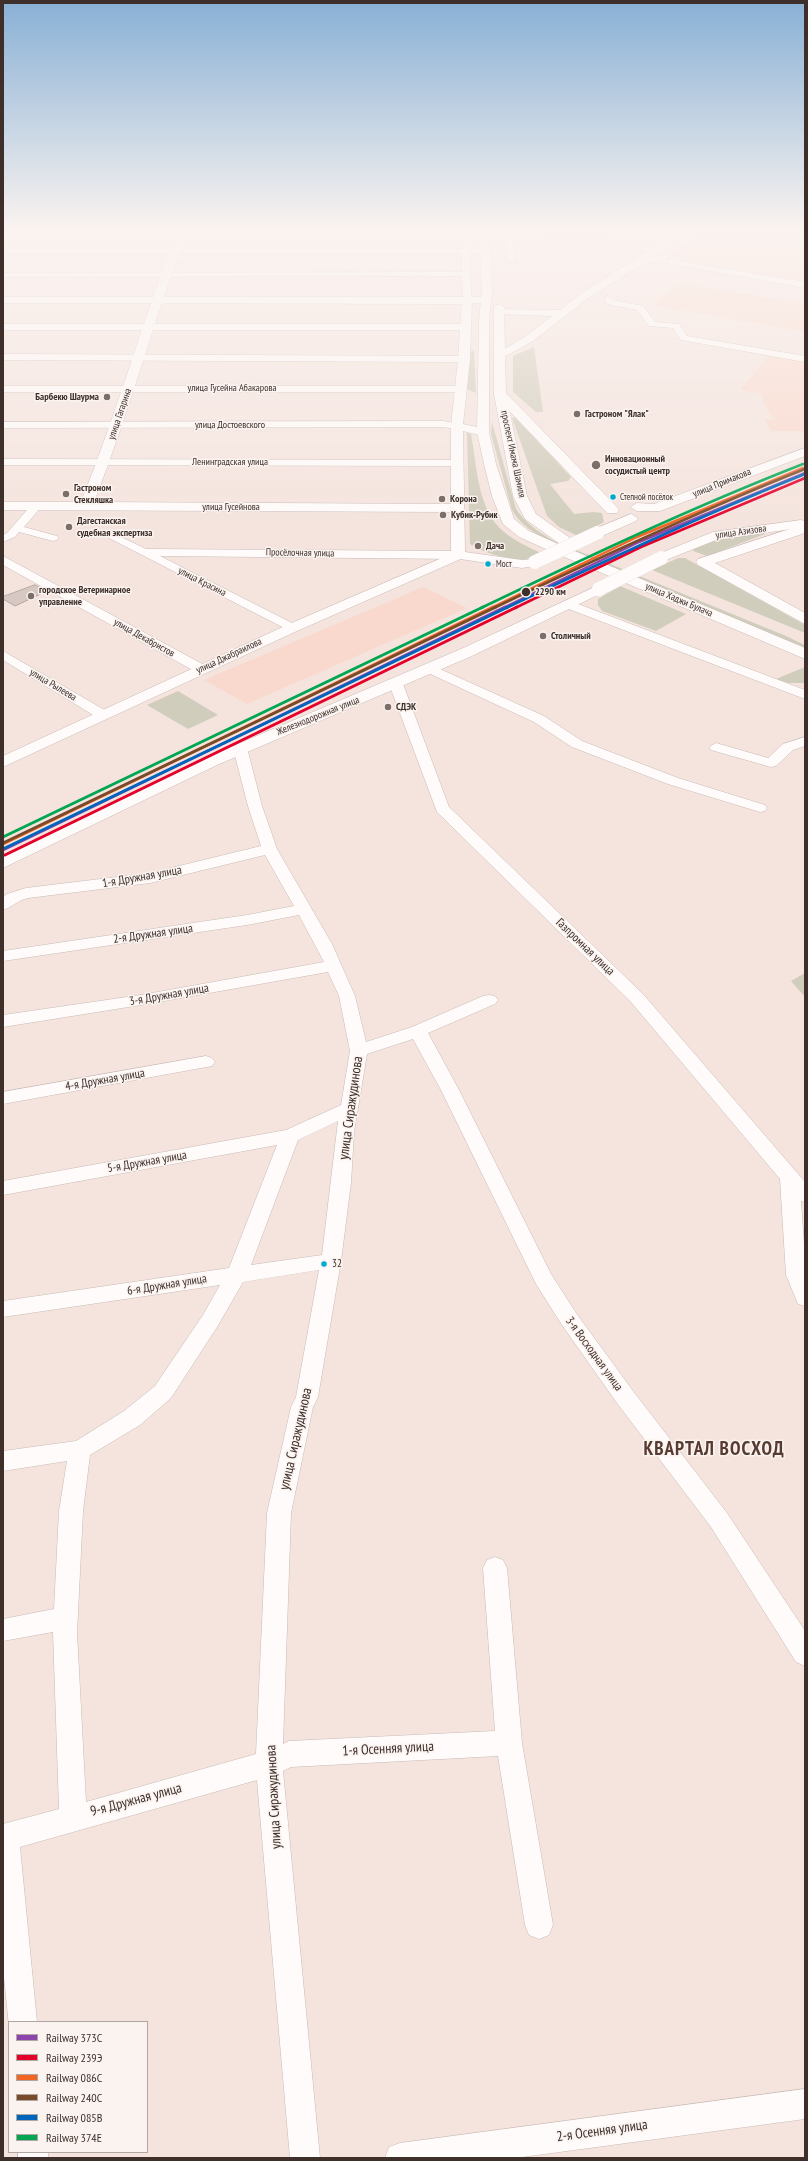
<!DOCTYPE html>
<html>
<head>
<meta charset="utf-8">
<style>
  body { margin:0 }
  #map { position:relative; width:808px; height:2161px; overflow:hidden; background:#f5e4de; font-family:"PT Sans Narrow",sans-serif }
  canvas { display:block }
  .frame { position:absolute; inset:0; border:4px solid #3e2f2a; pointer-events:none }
  .legend { position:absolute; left:8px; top:2021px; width:140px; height:132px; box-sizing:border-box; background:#faf3f0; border:1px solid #afa5a1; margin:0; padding:5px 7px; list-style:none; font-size:12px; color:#3e2f2a }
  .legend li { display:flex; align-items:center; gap:8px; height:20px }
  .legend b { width:20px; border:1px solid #afa5a1 }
</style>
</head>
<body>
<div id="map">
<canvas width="808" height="2161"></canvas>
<div class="frame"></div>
<ul class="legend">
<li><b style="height:5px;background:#8e44ad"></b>Railway 373C</li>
<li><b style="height:5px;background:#e4002b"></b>Railway 239Э</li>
<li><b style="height:5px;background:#f26522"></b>Railway 086С</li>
<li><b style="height:5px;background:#7a4b2a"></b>Railway 240С</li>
<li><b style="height:5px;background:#0065bd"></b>Railway 085В</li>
<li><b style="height:5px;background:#00a651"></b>Railway 374Е</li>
</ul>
</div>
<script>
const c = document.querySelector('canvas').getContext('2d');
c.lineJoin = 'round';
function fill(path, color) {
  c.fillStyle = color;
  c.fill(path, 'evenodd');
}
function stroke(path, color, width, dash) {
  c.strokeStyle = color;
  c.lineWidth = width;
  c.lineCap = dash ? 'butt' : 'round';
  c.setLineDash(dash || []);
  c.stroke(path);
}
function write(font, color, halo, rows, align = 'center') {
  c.font = font + ' "PT Sans Narrow",sans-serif';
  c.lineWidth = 3;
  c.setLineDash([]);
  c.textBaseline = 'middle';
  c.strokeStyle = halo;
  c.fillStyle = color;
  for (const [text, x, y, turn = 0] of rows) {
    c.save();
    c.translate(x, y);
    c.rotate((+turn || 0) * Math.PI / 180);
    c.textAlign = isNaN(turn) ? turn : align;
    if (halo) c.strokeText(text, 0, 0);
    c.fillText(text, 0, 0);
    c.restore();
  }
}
fill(new Path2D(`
  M707 229H805V281L682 261 671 256 672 253Z
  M682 283 805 304V332L651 305Z
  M769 356 805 362V431H771L764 419 774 420 763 403 762 394 740 390Z
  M423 587 467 608 247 704 204 680Z`), '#f9d9cd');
fill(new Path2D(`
  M542 229H613L599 240 544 239Z`), '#e7d9cb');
fill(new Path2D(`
  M534 347 543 412H536L513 392V356Z
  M474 350 476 393 467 389 468 353Z
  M515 417 571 477 568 481 550 484 574 514 593 512 602 513 604 522 578 536 559 527 547 516 512 418Z
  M492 422 516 509C526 524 539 532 554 541L786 636 805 645V649L551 542C535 533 521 526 512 510L491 434Z
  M467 433 471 434C477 465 477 510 504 532 515 541 528 547 541 553 537 555 532 558 527 559 514 562 481 552 470 544Z
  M762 533 765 534 707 556 693 551 694 548 719 539Z
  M678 558H685L805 625V633L652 570Z
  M620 586 686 614 656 631 602 611 598 605V599Z
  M805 667V683H788L776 679Z
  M178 691 218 715 188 729 147 705Z
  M805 973V997L791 981Z`), '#d1cdbc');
const building = new Path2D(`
  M35 585 47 591 15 606 3 599V597Z`);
fill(building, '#d8c8c3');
stroke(building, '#b3a5a0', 1);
const minor = new Path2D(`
  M462 229H470V249H486L490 251 486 253H470L471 297H486L490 300 489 302 467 304 3 303V297H463L462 276 3 277V273L462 272V253H3V249H462Z
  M504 229H512L515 262 508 260Z
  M664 259 805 282V288L667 263 663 261Z
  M608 296 613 300 643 306 655 322 679 324 687 336 805 356V362L681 340 673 328 649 326 637 310 607 304 604 299Z
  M3 324H466L470 327 466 330H3Z
  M3 354 464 356 469 359 464 362 3 360Z
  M3 386H460L465 389 460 392H3Z
  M443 421 461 424 462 426 457 429 443 427 3 428V422Z
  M3 459 458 460 463 463 458 466 3 465Z
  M36 503 42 506 24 527 57 536 59 538 57 540 53 541 19 532 15 537 3 542V535L7 533 32 504Z
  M113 533 146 549 458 551 464 555 458 559 160 556 296 625 298 628 292 632 109 538 107 536 109 534Z
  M3 556 206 666 208 669 206 672H196L3 565Z
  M570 601 805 690V699L566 608 564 605 566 602Z
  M3 651 108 712 110 715 108 718H98L3 660Z
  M431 665 544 716 582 741 678 778 765 805 767 808 765 811 760 812 668 784 572 747 534 722 426 672 424 669 426 666Z
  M396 680 403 684 449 807 643 994 805 1182V1202L801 1201 805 1258V1306L798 1304 786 1275 780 1179 631 1002 437 812 389 684Z
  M805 737V746L793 750 776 766 771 767 711 750 709 747 716 743 768 758 783 744Z
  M240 744 247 748 262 806 277 849 332 944 355 996 366 1042 412 1027 483 996 489 995 495 996 498 1000 495 1004 428 1033 459 1090 551 1274 576 1313 633 1391 727 1513 805 1631V1666L796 1662 711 1527 617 1403 562 1325 536 1284 441 1090 413 1039 367 1054 354 1132 351 1183 341 1261 318 1397 313 1407 291 1513 283 1744 289 1741 495 1731 483 1568 487 1560 495 1557 503 1560 507 1568 522 1743 553 1925 549 1935 539 1939 529 1935 525 1925 498 1756 291 1767 283 1771 320 2158H290L257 1780 20 1847 37 2022H9V2026L3 1968V1824L59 1809 53 1632 3 1641V1619L54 1609 59 1511 67 1461 3 1471V1451L76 1441 124 1411 155 1386 203 1315 220 1285 3 1317V1301L229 1268 277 1145 3 1195V1181L286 1130 341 1105 350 1051 339 996 328 972 141 1005 3 1027V1015L141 995 324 962 299 915 247 925 3 961V951L247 915 294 906 265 855 150 883 28 898C18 900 12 907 3 910V897L7 894 26 888 150 873 261 846 248 806 233 748ZM338 1121 322 1255 251 1265 298 1140ZM319 1270 296 1397 291 1407 267 1513 256 1754 86 1802 77 1633 83 1511 90 1455 140 1425 171 1398 217 1327 243 1282Z
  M206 1056 212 1058 215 1062 212 1066 3 1104V1092Z
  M805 2089V2119L515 2158H385L389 2147 400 2143Z
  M18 2152H48V2158H18Z`);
const tertiary = new Path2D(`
  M801 520 805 521V527L716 540 661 562 656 561 654 558 656 555 713 532Z
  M458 551 463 552 465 555 463 558 297 631 3 767V756L287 625Z
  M599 585 604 586 606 589 604 592 472 656 217 765 3 868V855L205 758 461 649Z`);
const secondary = new Path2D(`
  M178 229H188C154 319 129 413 94 502L451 504V426L458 360 462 301 467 298 472 301 470 360 463 424 487 429 489 432 483 436 463 431 465 552 522 560 540 559 542 562 540 565 522 568 453 558 451 555V512L3 510V502H81C117 413 143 319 178 229Z
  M682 229H694L656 255 667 256V260L642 264 587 299 533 341 504 357 500 358 494 355 525 337 552 316 499 314 494 311 495 309 560 310 579 295Z
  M500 390 504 391 617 507 619 510 617 513H607L496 397 494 394 496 391Z
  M805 448V456L660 511H637L630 507 637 503 654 504Z
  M631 514 638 518 636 521 602 536H592L590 533 592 530Z
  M805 524V533L715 563 805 613V624L698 565 696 562 698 559Z`);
const primary = new Path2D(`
  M479 229H489L492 291 489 321V432L496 464 514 519 529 531 558 544 805 648V659L548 550 519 537 503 524 492 496 484 464 477 432 479 321 482 291Z
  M499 304 504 307 506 394 527 496 536 514 570 538 572 541 570 544H560L525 519 513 496 494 394V307Z`);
stroke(minor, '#c8bab5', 1);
stroke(tertiary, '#c8bab5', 1);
stroke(secondary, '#c8bab5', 1);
stroke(primary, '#c8bab5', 1);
fill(minor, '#fefbfa');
fill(tertiary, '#fefbfa');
fill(secondary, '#fefbfa');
fill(primary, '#fefbfa');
const tertiaryBridge = new Path2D(`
  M599 589 661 558`);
const secondaryBridge = new Path2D(`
  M535 562 597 533`);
stroke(tertiaryBridge, '#c8bab5', 14, []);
stroke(secondaryBridge, '#c8bab5', 14, []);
stroke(tertiaryBridge, '#fefbfa', 14);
stroke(secondaryBridge, '#fefbfa', 14);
stroke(new Path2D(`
  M503 608 639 542 805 473`), '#8e44ad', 2.5);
stroke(new Path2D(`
  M3 850 505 607`), '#8e44ad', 3);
stroke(new Path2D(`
  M515 608 641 547 805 478`), '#e4002b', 2.5);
stroke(new Path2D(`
  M5 855 517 607`), '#e4002b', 3);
stroke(new Path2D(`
  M491 608 637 537 803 468`), '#f26522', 2.5);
stroke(new Path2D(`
  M3 844 493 607`), '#f26522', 3);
stroke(new Path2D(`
  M494 608C596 559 699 511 805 469`), '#7a4b2a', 2.5);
stroke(new Path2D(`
  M3 843 496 607`), '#7a4b2a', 3);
stroke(new Path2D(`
  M506 608C605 561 703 515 805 474`), '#0065bd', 2.5);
stroke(new Path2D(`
  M5 848 508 607`), '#0065bd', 3);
stroke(new Path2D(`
  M481 608C587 557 693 507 803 464`), '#00a651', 2.5);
stroke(new Path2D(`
  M3 837 483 607`), '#00a651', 3);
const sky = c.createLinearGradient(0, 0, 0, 532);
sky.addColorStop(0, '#88b0d5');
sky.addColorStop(0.43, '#faf3f0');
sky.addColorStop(1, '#faf3f000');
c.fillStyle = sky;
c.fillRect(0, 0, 808, 532);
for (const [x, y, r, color] of [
  [107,397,4,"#7e6e69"],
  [577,414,4,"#7e6e69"],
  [596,465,5,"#7e6e69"],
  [66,494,4,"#7e6e69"],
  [613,497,3.5,"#00a9ce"],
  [442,499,4,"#7e6e69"],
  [443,515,4,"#7e6e69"],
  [69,527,4,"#7e6e69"],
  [478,546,4,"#7e6e69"],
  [488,564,3.5,"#00a9ce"],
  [526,592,5,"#3e2f2a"],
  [31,596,4,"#7e6e69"],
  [543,636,4,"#7e6e69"],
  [388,707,4,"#7e6e69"],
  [324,1264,3.5,"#00a9ce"]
]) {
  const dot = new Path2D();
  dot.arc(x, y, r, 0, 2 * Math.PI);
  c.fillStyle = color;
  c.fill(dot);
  stroke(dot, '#faf3f0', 1.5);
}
write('9px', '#3e2f2a', '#faf3f0', [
  ["Степной посёлок",620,497],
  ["Мост",496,564]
], 'left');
write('10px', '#3e2f2a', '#faf3f0', [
  ["улица Гусейна Абакарова",232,388],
  ["улица Гагарина",120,414,-71],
  ["улица Достоевского",230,425],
  ["проспект Имама Шамиля",513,454,78],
  ["Ленинградская улица",230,462],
  ["улица Примакова",722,483,-22],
  ["улица Гусейнова",231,507],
  ["улица Азизова",741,532,-8],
  ["Просёлочная улица",300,553,1],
  ["улица Красина",202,582,27],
  ["улица Хаджи Булача",679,600,23],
  ["улица Декабристов",144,638,29],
  ["улица Джабраилова",229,656,-25],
  ["улица Рылеева",53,685,31],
  ["Железнодорожная улица",318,716,-22]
]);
write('bold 10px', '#3e2f2a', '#faf3f0', [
  ["Барбекю Шаурма",99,397,"right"],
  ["Гастроном \"Ялак\"",585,414],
  ["Инновационный",605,459],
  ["сосудистый центр",605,471],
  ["Гастроном",74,488],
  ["Стекляшка",74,500],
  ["Корона",450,499],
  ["Кубик-Рубик",451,515],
  ["Дагестанская",77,521],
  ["судебная экспертиза",77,533],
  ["Дача",486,546],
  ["городское Ветеринарное",39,590],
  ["управление",39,602],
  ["Столичный",551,636],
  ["СДЭК",396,707]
], 'left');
write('bold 10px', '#3e2f2a', '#faf3f0', [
  ["2290 км",535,592]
], 'left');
write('11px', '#3e2f2a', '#faf3f0', [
  ["32",332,1264]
], 'left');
write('12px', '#3e2f2a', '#faf3f0', [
  ["1-я Дружная улица",142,877,-10],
  ["2-я Дружная улица",153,934,-8],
  ["Газпромная улица",585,947,44],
  ["3-я Дружная улица",169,995,-10],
  ["4-я Дружная улица",105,1080,-10],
  ["5-я Дружная улица",147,1162,-10],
  ["6-я Дружная улица",167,1285,-9],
  ["3-я Восходная улица",594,1354,54]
]);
write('14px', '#3e2f2a', '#faf3f0', [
  ["улица Сиражудинова",351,1108,-82],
  ["улица Сиражудинова",296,1439,-77],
  ["1-я Осенняя улица",388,1749,-3],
  ["улица Сиражудинова",274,1797,-93],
  ["9-я Дружная улица",136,1800,-15],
  ["2-я Осенняя улица",602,2131,-8]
]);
c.letterSpacing = '1px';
write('bold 19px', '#583b30', '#faf3f0', [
  ["КВАРТАЛ ВОСХОД",714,1450]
]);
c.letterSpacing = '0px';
</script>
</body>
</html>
